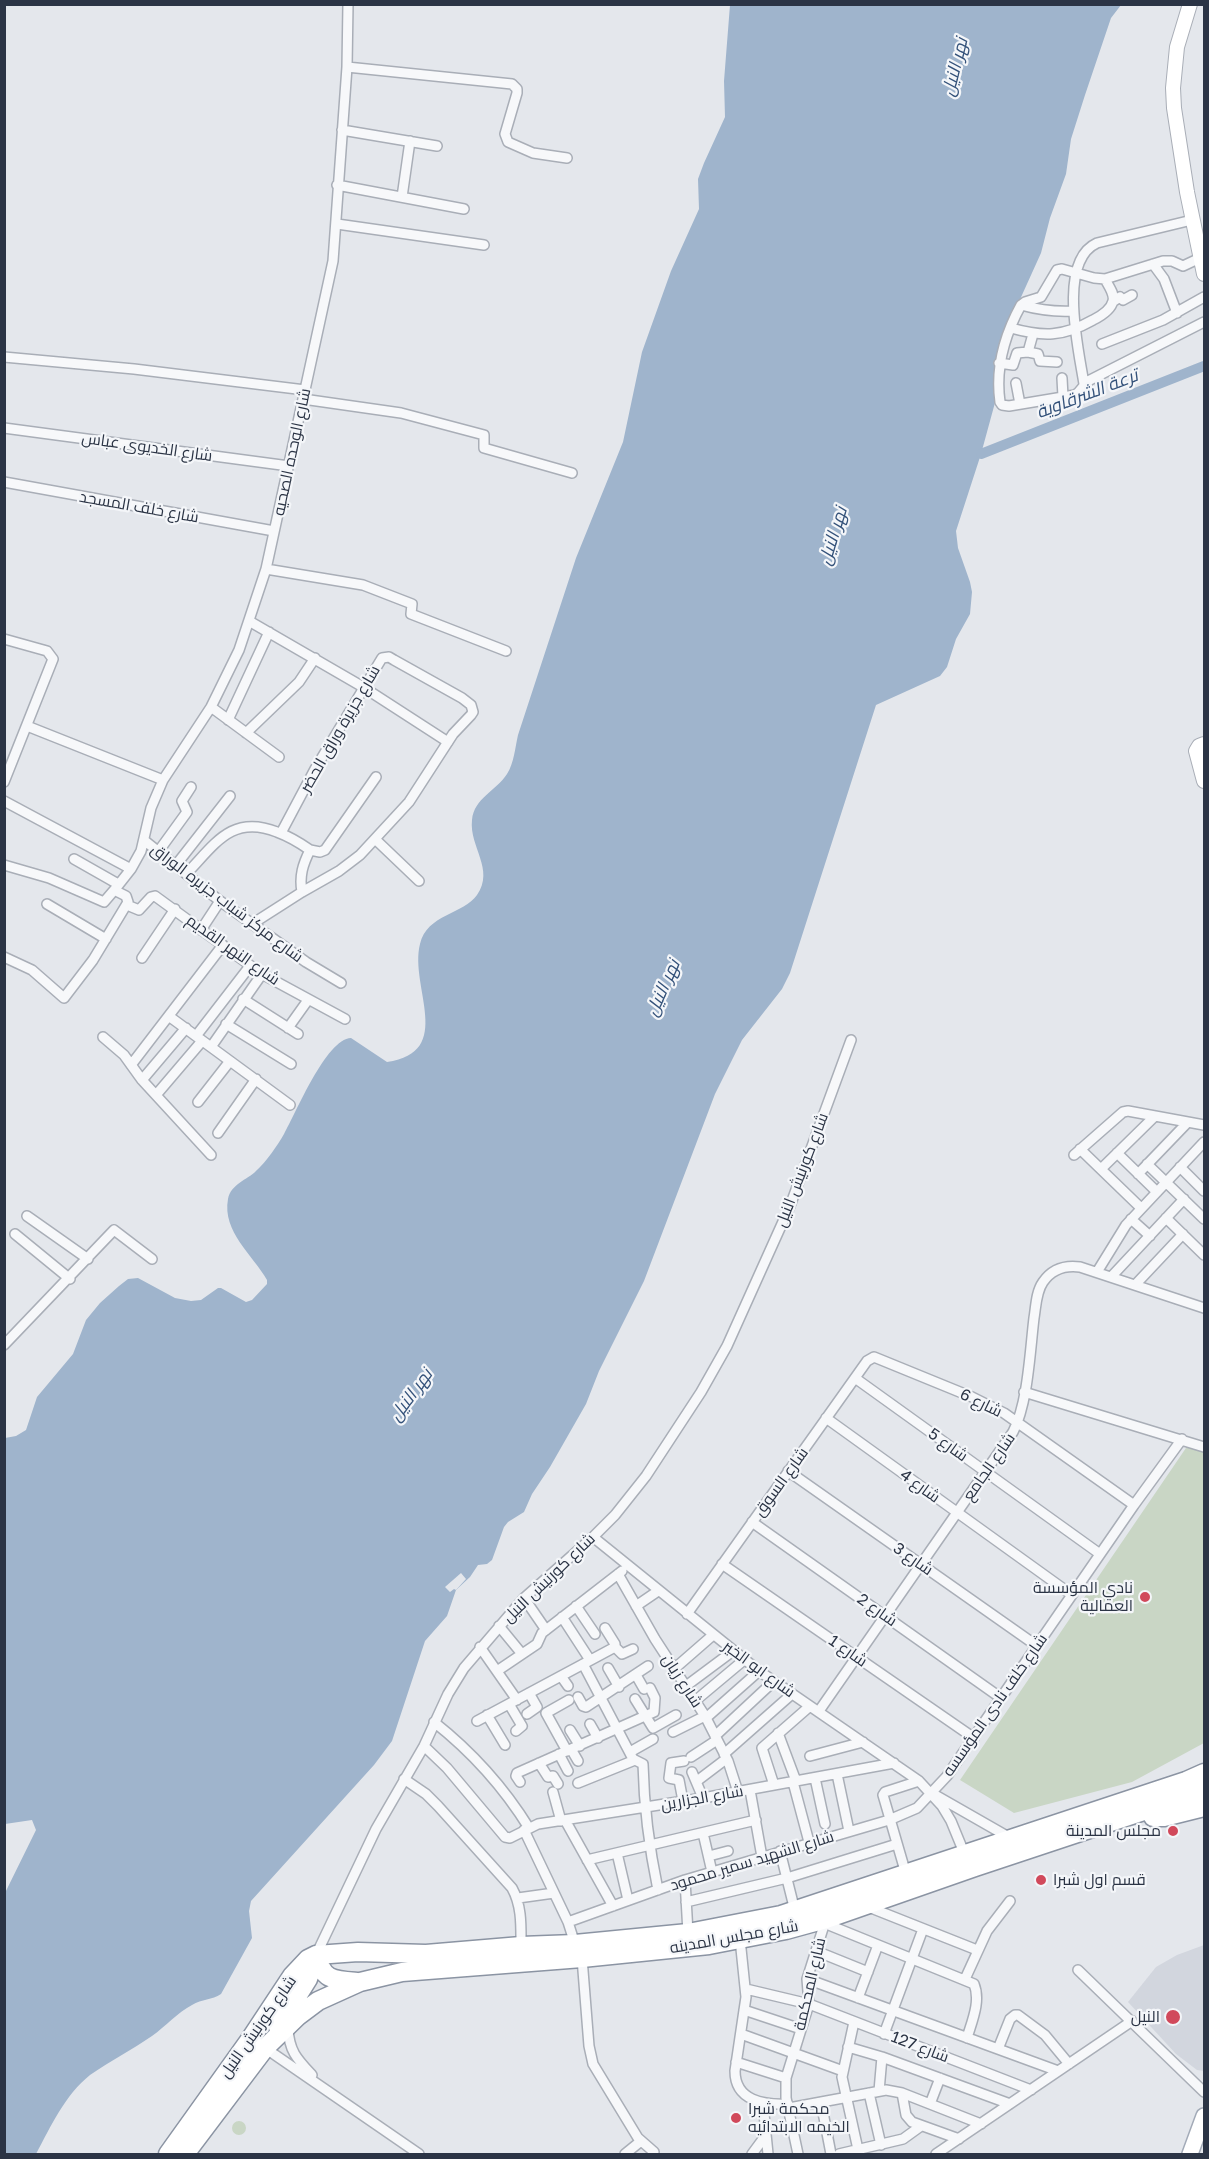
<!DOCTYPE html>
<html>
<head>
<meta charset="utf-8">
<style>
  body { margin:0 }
  #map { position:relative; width:1209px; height:2159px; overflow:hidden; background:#e4e7ec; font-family:"Golos Text",sans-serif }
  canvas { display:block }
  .frame { position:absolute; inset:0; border:6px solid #2b3445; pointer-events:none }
</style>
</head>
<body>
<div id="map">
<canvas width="1209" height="2159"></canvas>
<div class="frame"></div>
</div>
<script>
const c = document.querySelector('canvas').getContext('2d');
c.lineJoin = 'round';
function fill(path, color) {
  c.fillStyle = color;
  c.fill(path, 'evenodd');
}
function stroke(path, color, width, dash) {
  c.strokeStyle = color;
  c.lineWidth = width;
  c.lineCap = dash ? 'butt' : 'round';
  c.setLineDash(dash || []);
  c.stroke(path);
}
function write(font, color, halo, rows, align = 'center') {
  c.font = font + ' "Golos Text",Cairo,sans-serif';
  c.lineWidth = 4.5;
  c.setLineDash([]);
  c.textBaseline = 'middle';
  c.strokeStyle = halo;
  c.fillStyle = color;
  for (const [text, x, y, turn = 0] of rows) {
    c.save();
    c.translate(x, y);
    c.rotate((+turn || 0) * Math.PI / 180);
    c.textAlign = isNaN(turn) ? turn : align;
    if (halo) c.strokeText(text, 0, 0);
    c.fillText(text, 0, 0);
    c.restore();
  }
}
fill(new Path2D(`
  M1204 1945V2071L1197 2070 1176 2054 1128 2002 1156 1967 1177 1955Z`), '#d2d6de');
fill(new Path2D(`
  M1188 1445 1204 1450V1743L1132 1782 1014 1813 960 1780Z
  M232 2128a7 7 0 1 1 14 0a7 7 0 1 1-14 0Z`), '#c9d6c5');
fill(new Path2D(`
  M730 5H1121L1111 18 1085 95 1071 139 1066 174 1050 218 1041 253 1003 337 994 367 996 399 981 454 956 531 958 548 970 582 972 592 970 614 956 639 947 667 940 676 876 705 790 973 782 989 742 1040 715 1094 644 1281 599 1371 586 1404 550 1467 532 1494 524 1512 508 1522 504 1527 492 1560 487 1564 478 1565 470 1577 456 1590 447 1616 425 1641 392 1741 374 1765 251 1901 249 1911 252 1938 221 1994C212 2000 202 1999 192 2005 177 2013 166 2026 152 2036 132 2050 110 2061 90 2075 65 2095 51 2126 36 2154H5L4 1895 36 1830 32 1820 5 1824V1438L16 1436 26 1430 37 1397 73 1354 86 1320 100 1303 119 1286 128 1279 138 1278 175 1298 191 1301 201 1300 218 1288H221L246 1302 252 1300 267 1284V1280C253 1255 222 1232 228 1199 231 1184 247 1180 256 1171 267 1161 277 1146 284 1134 296 1113 326 1039 351 1038L387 1062C456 1052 409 987 420 944 427 914 464 914 477 895 495 869 469 847 472 820 474 798 496 791 507 774 514 763 515 748 518 735L576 558 623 442 642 352 671 271 699 209 698 179 704 163 725 117 724 81Z`), '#9fb4cc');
fill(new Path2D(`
  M461 1573 466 1579 456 1590 454 1589 450 1592 445 1587Z`), '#e4e7ec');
stroke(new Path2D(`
  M981 454 1204 366`), '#9fb4cc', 10);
const street = new Path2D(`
  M347 67 512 84 517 89V93L505 134 508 142 533 153 567 158
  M342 130 437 146
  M337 185 464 209
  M402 197 410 141
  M337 224 484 245
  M1200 258 1183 266 1172 261H1163L1105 279 1094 278 1062 269 1057 270 1041 297 1025 302 1021 305C1004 336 995 367 1000 402L1002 405 1009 406 1075 395C1082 391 1083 384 1090 380L1204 322
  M1153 264 1164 279 1177 313
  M1114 301 1120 297 1123 300 1132 295
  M1021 305C1039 310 1054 312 1073 311
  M1011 328C1043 337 1063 337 1093 320 1101 316 1111 310 1113 301 1115 294 1108 285 1105 279
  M1102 344 1163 320 1204 297
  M1028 352 1038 354 1040 361 1057 362
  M4 357 134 369 305 390
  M999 363 1013 365 1017 353 1028 352 1033 334
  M1062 378 1063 397
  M1016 383 1020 404
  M1084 384C1079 351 1057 261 1097 243L1192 220
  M303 399 401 413 484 435V448L572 473
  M4 428 289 466
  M4 482 274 531
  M266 569 363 585 412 604 411 614 506 651
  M249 621 363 687 448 742
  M4 639 47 651 53 659 4 782
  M211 707 279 757
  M228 720 269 632
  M27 726 163 780
  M246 733 299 682 315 658
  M4 801 131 869
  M375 839 419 881
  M145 841 220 901 306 962 341 983
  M310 850 320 852 325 850 376 777
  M158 852 187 812 182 801 191 787
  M74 859 118 884
  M4 865 49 878 104 902 116 888
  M176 865 230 796
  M187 873C215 844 232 814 277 832 288 836 300 843 310 850 303 864 299 876 302 892
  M47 904 106 939
  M127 905 139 910 151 897 155 896 262 974 345 1019
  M252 924 302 892 339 871 360 855 409 802 453 734 471 715 473 712 471 705 462 698 394 660 389 657 382 658 315 769 281 833
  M201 930 220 901
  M4 957 32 970 64 998 93 960 128 902 126 896 118 892 116 888 131 869 141 851 151 808 163 780 211 707 239 650 266 569 333 261 347 67 348 4
  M142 958 175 909
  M243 999 298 1034
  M170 1017 290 1105
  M226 1024 291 1064
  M288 1028 308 1000
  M196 1036 250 966
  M103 1037 124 1055 142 1080 211 1155
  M211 1047 262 974
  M131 1065 223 945
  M142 1080 186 1028
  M156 1095 202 1041
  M198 1102 230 1061
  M218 1133 256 1079
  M1080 1149 1141 1208
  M1117 1153 1157 1192
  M1074 1155 1123 1112 1128 1111 1204 1125
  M1147 1164 1204 1219
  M1180 1167 1204 1191
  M1101 1169 1155 1116
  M1138 1174 1188 1122
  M27 1216 88 1259
  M1166 1218 1204 1255
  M1131 1219 1150 1236
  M15 1234 70 1279
  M1097 1272 1126 1225 1204 1142
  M1111 1277 1184 1199
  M1135 1285 1183 1234
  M4 1345 114 1230 152 1259
  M855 1378 1100 1554
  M1024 1392 1204 1447
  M826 1418 1072 1595
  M788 1471 1037 1646
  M752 1522 1001 1698
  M593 1537 759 1671 919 1781 942 1806 951 1821 965 1855
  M722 1564 974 1738
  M618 1574 655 1639 705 1716 728 1761 738 1792
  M524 1598 546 1630
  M576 1606 595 1634
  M636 1606 658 1591
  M687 1614 867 1361 874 1357 972 1397 1004 1413 1134 1505
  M562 1617 590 1660
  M499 1626 522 1654
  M480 1647 517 1700
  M615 1647 622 1654 633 1649
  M583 1664 633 1759 643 1764C644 1807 649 1847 658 1890
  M608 1668 619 1687
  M674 1669 713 1635
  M497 1671 537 1644 542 1633 622 1571
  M636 1675 644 1689
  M561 1676 568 1686
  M686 1686 733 1651
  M578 1697 583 1706 586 1707 648 1666
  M635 1699 653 1728 676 1715
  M695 1701 744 1660
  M509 1704 522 1726 516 1731
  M819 1711 1013 1432C1028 1403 1030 1351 1034 1318 1036 1306 1036 1292 1043 1282 1052 1269 1065 1265 1080 1267L1204 1308
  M527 1714 537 1707 529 1693
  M487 1715 505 1745
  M706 1718 759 1671
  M477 1721 615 1647V1644L605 1628
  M434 1722C472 1752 503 1786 529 1828
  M590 1724 598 1738
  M570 1730 580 1746
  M673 1732 705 1716
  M778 1733 796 1781
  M715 1736 774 1681
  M424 1746 447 1768 505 1837 510 1838 538 1824 703 1798 894 1763
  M571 1749 578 1761
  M567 1751 546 1713 569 1700
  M630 1752 653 1739
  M559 1754 568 1771
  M724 1754 792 1694
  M810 1756 863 1742
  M691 1757 717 1740
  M539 1763 548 1777 553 1776 558 1784
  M692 1772 703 1798
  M837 1774 849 1831
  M815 1778 825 1824
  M404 1779 426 1794 438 1806 512 1888C522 1906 521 1926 521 1946
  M697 1781 726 1759
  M520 1782 516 1776 517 1773 654 1712 655 1698 650 1688
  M793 1782 809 1842
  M578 1783 635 1760
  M774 1785 762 1748 810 1706
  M750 1790 762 1857
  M553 1792 561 1821
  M935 1795 1012 1839
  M683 1801 679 1780 669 1778 671 1763 684 1761
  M565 1820 613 1906
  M524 1830 568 1922 575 1944
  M703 1833 712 1872
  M780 1851 795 1911
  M617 1853 628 1900
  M709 1856 728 1851
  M587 1860 756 1820
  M906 1874 883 1795 885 1792 919 1781
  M685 1880 688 1933
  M518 1898 554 1893
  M686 1902 787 1878 897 1844
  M866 1906 977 1950
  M568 1922 685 1880 889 1820 917 1808 947 1776 1134 1505 1182 1439
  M824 1923 974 1984C981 2001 972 2021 967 2038
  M740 1939 746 1997 735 2071C735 2101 764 2105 788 2104
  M816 1951 868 1972
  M316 1955 376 1829 424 1746 448 1694 464 1668 524 1598 593 1537 615 1515 646 1476 701 1392 727 1346 790 1206 851 1040
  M582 1958 589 2046 593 2064 638 2138 654 2152
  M1078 1970 1204 2092
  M807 1979 1058 2071
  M965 1979 987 1931 1010 1901
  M746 1989 809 2004 1031 2090
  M858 1998 878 1945
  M744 2010 801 2029
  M854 2022 842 2077 859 2154
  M288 2028C289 2051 297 2059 312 2075
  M741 2034 843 2071
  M884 2034 923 1929
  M848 2047 882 2057 1010 2104
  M265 2048 419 2154
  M998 2049 1010 2019 1015 2015H1018L1045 2035 1069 2064
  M736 2062 786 2078
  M879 2091 882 2057
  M869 2093 881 2145
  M902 2093 906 2115 912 2122 959 2139
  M821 2102 831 2154
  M763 2104 768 2154
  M930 2104 940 2078
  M789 2108 886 2090 902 2093 981 2124
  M625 2154 641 2141
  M752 2154 766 2135
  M798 2154 786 2098V2078L809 2004 807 1979 826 1919
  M839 2154 903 2139 921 2126
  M936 2154 1132 2021`);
const secondary = new Path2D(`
  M1190 4 1177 47 1173 88 1174 108 1187 192 1204 274
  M1204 744 1199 746 1196 751 1204 781`);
const primary = new Path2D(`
  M1190 2154 1204 2116`);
const highway = new Path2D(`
  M1153 1817H1164L1204 1807
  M316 1955C323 1980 332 1980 357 1982
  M278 2027 308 1979 316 1955
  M168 2154 251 2038 292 1976 308 1959 316 1955 358 1952 426 1954 521 1946 575 1944 688 1933 781 1915 1186 1781 1204 1773
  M185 2154 265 2048 298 2016 318 2001 360 1982 402 1972 582 1958 709 1945 786 1930 826 1919 975 1867 1204 1791`);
stroke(street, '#a9aeb7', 12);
stroke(secondary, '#a9aeb7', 16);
stroke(primary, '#a3abb8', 18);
stroke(highway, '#8b94a3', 21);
stroke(street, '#f7f8fa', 9);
stroke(secondary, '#fff', 14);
stroke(primary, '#fff', 15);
stroke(highway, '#fff', 18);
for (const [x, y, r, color] of [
  [1145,1597,6,"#d1495b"],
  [1173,1831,6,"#d1495b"],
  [1041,1880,6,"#d1495b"],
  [1173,2017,8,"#d1495b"],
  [736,2118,6,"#d1495b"]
]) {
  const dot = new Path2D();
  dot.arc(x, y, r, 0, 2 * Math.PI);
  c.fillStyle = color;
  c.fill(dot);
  stroke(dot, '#f4f6f9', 2);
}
write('16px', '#2b3445', '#f4f6f9', [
  ["شارع الخديوى عباس",147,447,8],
  ["شارع الوحده الصحيه",292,452,-78],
  ["شارع خلف المسجد",139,507,10],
  ["شارع جزيرة وراق الحضر",340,729,-60],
  ["شارع مركز شباب جزيره الوراق",227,903,37],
  ["شارع النهر القديم",233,950,35],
  ["شارع كورنيش النيل",802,1170,-69],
  ["شارع 6",981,1403,26],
  ["شارع 5",948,1445,36],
  ["شارع الجامع",989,1467,-55],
  ["شارع السوق",781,1482,-54],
  ["شارع 4",920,1486,36],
  ["شارع 3",913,1559,35],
  ["شارع كورنيش النيل",549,1578,-44],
  ["شارع 2",877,1610,35],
  ["شارع 1",848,1651,35],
  ["شارع ابو الخير",759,1669,36],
  ["شارع زيان",682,1681,57],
  ["شارع خلف نادى المؤسسه",995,1705,-55],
  ["شارع الجزارين",702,1798,-10],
  ["شارع الشهيد سمير محمود",752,1861,-17],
  ["شارع مجلس المدينه",734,1937,-10],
  ["شارع المحكمة",810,1984,-77],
  ["شارع كورنيش النيل",258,2027,-55],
  ["شارع 127",920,2047,21]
]);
write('16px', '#2b3445', '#f4f6f9', [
  ["نادي المؤسسة",1133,1588],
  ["العمالية",1133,1606],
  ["مجلس المدينة",1161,1831],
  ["قسم اول شبرا",1053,1880,"left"],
  ["النيل",1160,2017],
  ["محكمة شبرا",748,2109,"left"],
  ["الخيمه الابتدائيه",748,2127,"left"]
], 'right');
write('italic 18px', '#34527a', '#f4f6f9', [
  ["نهر النيل",955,67,-76],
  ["ترعة الشرقاوية",1087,394,-21],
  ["نهر النيل",833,536,-73],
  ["نهر النيل",663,988,-66],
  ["نهر النيل",411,1395,-54]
]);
</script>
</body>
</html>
